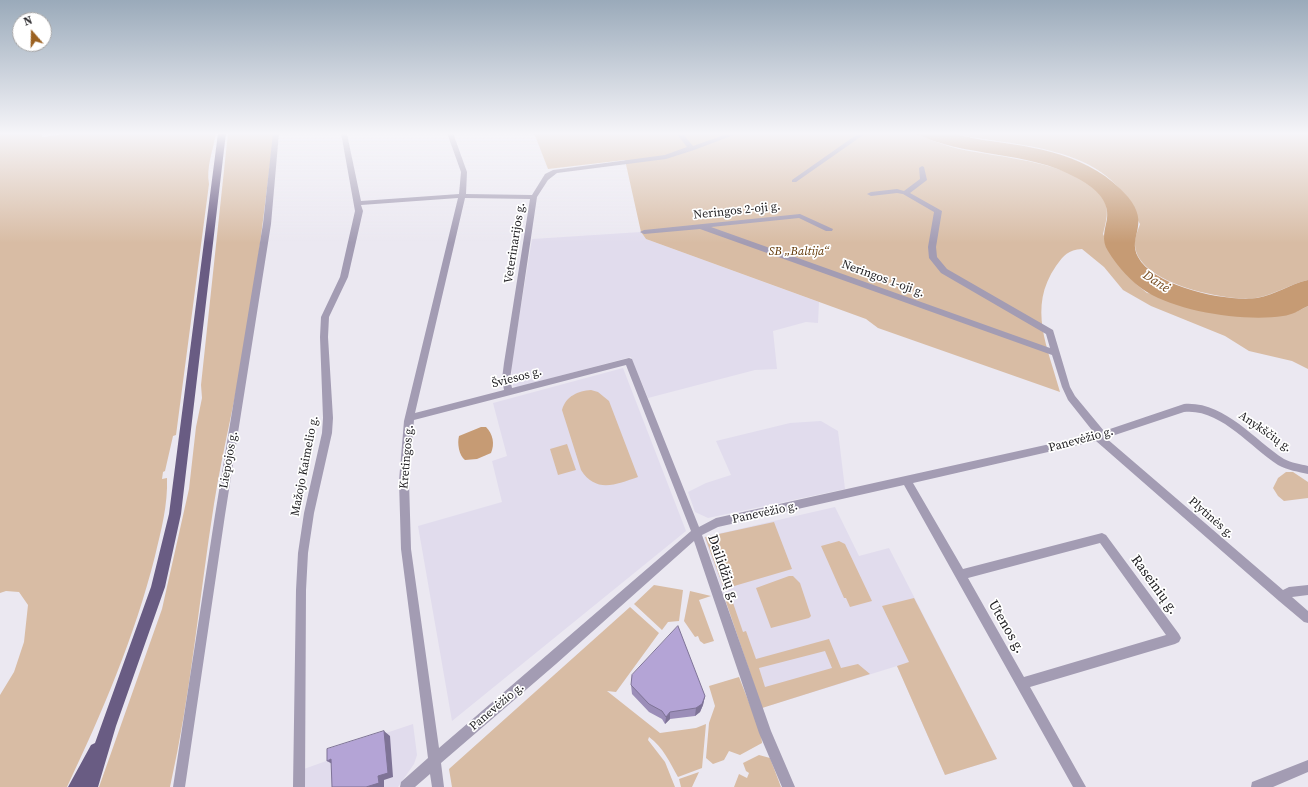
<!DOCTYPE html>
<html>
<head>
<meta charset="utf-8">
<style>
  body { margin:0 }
  #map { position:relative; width:1308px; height:787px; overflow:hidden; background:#ebe8f1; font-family:"Source Serif 4",serif }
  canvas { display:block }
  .north { position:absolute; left:12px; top:12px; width:40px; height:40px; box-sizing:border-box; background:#fff; border:1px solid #a7a6a7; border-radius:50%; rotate:340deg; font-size:11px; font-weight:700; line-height:16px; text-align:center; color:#222124 }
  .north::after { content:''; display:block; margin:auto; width:14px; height:18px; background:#9b6121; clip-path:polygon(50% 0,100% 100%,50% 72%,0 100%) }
</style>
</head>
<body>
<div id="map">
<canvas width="1308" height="787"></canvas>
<div class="north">N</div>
</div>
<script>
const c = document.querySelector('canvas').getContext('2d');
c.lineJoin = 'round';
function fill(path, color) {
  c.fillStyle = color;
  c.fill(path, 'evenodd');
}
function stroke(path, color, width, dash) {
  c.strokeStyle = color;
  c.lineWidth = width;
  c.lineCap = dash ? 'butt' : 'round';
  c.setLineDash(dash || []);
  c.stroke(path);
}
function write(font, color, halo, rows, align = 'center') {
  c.font = font + ' "Source Serif 4",serif';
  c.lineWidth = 3.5;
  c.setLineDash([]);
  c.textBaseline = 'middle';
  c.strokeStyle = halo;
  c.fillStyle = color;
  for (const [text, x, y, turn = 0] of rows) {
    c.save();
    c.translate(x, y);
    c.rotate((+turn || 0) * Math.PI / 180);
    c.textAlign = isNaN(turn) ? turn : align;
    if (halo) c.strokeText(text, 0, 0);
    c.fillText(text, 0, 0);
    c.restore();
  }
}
fill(new Path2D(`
  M641 232 646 239 819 302 818 323 806 322 773 331 777 369 755 370 648 398 631 357 518 387 513 386 511 367 532 239Z
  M623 368 686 531 452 721 418 526 502 502 492 461 507 456 493 403Z
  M821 421 838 431 845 489 708 518 695 512 688 492 706 483 731 475 716 441 790 423Z
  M835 507 859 556 889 548 997 759 945 775 897 666 762 708 704 537Z
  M413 724 417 755 414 764 398 787H304V769L329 760V752Z`), '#e1dced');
fill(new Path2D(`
  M0 133H42V137L73 133H216C213 151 206 167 209 184L176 435 173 436 165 471 163 472 162 479 167 478C168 505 161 531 155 556 135 636 102 713 67 787H0V695L14 672 24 642 28 605 19 592 6 591 0 593Z
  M228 133H274C265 201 258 270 246 338 237 393 223 448 214 504 199 599 191 694 170 787H99L162 609 189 489 196 427 202 398 201 385Z
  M534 133H914C927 139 941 144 955 148 996 158 1076 160 1103 198 1110 209 1106 222 1103 234L1118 264 1136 284 1147 293 1296 312 1308 306V369L1292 361 1249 351 1225 336 1151 306 1123 290 1104 267 1082 249C1068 250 1064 255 1056 266 1027 308 1048 347 1060 392L878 328 866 319 646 239 641 232 625 160 548 169Z
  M949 133H1308V280C1290 284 1274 295 1256 298 1227 302 1136 283 1135 245 1134 239 1138 230 1140 224 1133 212 1127 197 1118 187 1079 143 1002 145 949 133Z
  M591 390 598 392 609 401 638 477C617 484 596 494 581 470L562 410C566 396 578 391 591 390Z
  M567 444 576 470 558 475 550 449Z
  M1286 472H1293L1308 482V498L1284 501 1278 496 1273 488 1278 478Z
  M774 522 792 569 724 589 705 537Z
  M839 541 845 544 872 601 850 607 846 598H844L821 546Z
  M789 576H793L800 583 811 616 809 618 771 628 756 588Z
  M654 585 683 590 679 621 668 622 662 630 634 604Z
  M690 591 711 596 699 600 714 641 704 644 700 641 698 636 695 637 684 621Z
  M731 597 743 632 746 631 756 659 829 639 841 668 858 664 870 674 762 708 725 599ZM825 651 832 668 765 687 759 668Z
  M914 598 997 759 945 775 897 666 909 662 882 606Z
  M630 607 659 633 616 692 607 691 660 733 696 728 706 724 702 768 678 777C670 763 663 747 649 737L648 740 665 762 675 787H452L449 769Z
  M739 677 761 733 762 743 740 755 729 751 724 760 713 764 706 758 709 723 715 706 709 686Z
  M759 755 770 758 781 787H734L739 774 747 778 749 773 746 771 743 763Z
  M699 772 692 787H681L679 779Z`), '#d8bca4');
fill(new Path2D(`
  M914 133C925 133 936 132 947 133 959 134 971 138 983 140 1036 147 1091 154 1128 197 1151 225 1127 236 1138 257 1154 287 1226 302 1257 298 1275 295 1290 284 1308 280V306C1300 310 1292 315 1283 316 1246 322 1179 312 1147 292 1132 283 1117 266 1108 251 1101 240 1105 230 1107 219 1110 199 1092 186 1077 178 1027 150 965 158 914 133Z
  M481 427H486C493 434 495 444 491 453L477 459 465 460C459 456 457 443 459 436Z`), '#c69b74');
fill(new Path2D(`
  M273 133H279L271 224 225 515 185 787H173L215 515 263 224Z
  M341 133H348L347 134 361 201 459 194 461 172 447 133H453L467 172 466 194 532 195 545 174 553 170 665 155 687 147 676 133H682L693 146 730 133H739L694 150 666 159 557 173 548 180 537 197 510 379 512 388 629 358 632 359 699 527 716 518 1095 434 1068 400 1062 387 1052 355 700 229 644 234 640 232 644 230 800 214 833 229 832 231H826L799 218 711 227 1050 348 1046 334 941 273 929 258 928 247 934 212 903 194 897 193 871 196 867 194 871 192 897 189 904 191 920 179 919 168 922 166 924 167 927 180 910 193 942 211 936 247 937 257 947 269 1053 330 1070 387 1075 396 1104 431 1184 404C1224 401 1253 439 1284 459 1291 463 1301 464 1308 466V474C1299 472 1287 470 1278 465 1250 447 1220 408 1184 412L1106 438 1283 590 1289 587 1308 585V595L1292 597 1308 611V623L1304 622 1279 601 1096 441 913 483 963 569 1102 533 1106 535 1179 634 1181 638 1179 642 1175 644 1030 687 1086 787H1073L904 485 718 527 702 535 771 731 795 787H782L759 733 694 541 556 664 441 763 444 787H432L430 774 415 787H400L401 782 428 758 401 549 399 481 404 421 458 198 361 205 363 211 348 277 329 317 328 337 333 418 332 433 314 513 308 553 306 590 305 787H293L296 590 298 553 304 513 322 433 323 418 320 337 321 317 340 277 355 211ZM465 198 530 199 504 363 502 379 504 390 415 413ZM626 365 691 531 439 748 411 549 409 481 414 420ZM1100 543 1166 635 1024 677 968 578Z
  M859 133H866L796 182H792V180Z
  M1308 760V772L1273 787H1251L1252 782Z`), '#a39cb3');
fill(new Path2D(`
  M218 133H226L181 514 165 587 116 726 98 787H68L91 745 95 743 151 587 169 514Z`), '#695c83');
fill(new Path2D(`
  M631 685 705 696 703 705 700 712 695 716 670 719 665 724 662 719 649 712 632 694Z`), '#9b8db8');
fill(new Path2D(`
  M705 696 703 705 700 712 695 716 696 708Z
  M670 712V719L665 724 666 717Z
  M384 731 390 736 393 777 384 780V787H366L378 776Z
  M331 759 334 765 327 761Z`), '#7e7396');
const building = new Path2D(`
  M678 626 705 696 702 704 696 708 670 712 666 717 662 711 649 704 631 685 632 675Z
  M384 731 388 773 378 776 379 783 366 787H332L331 759 327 761V749Z`);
fill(building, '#b4a4d6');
stroke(building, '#7e7396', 1);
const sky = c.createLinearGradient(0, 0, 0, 243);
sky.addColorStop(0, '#9aaaba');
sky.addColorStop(0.55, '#f6f5f9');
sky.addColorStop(1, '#f6f5f900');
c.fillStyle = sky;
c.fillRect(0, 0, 1308, 243);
write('12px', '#222124', '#fff', [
  ["Neringos 2-oji g.",737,211,-6],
  ["Veterinarijos g.",515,243,-81],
  ["Neringos 1-oji g.",883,279,20],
  ["Šviesos g.",517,378,-15],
  ["Anykščių g.",1265,432,35],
  ["Panevėžio g.",1081,440,-15],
  ["Kretingos g.",407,457,-85],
  ["Liepojos g.",229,460,-80],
  ["Mažojo Kaimelio g.",305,466,-79],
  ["Panevėžio g.",765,513,-12],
  ["Plytinės g.",1211,518,41],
  ["Panevėžio g.",497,707,-40]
]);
write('italic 12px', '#5f3503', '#fff', [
  ["SB „Baltija“",799,252]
]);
write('italic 13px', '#754a1d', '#fff', [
  ["Danė",1156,282,33]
]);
write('14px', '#222124', '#fff', [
  ["Dailidžių g.",723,569,71],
  ["Raseinių g.",1154,585,54],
  ["Utenos g.",1006,627,60]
]);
</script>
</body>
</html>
